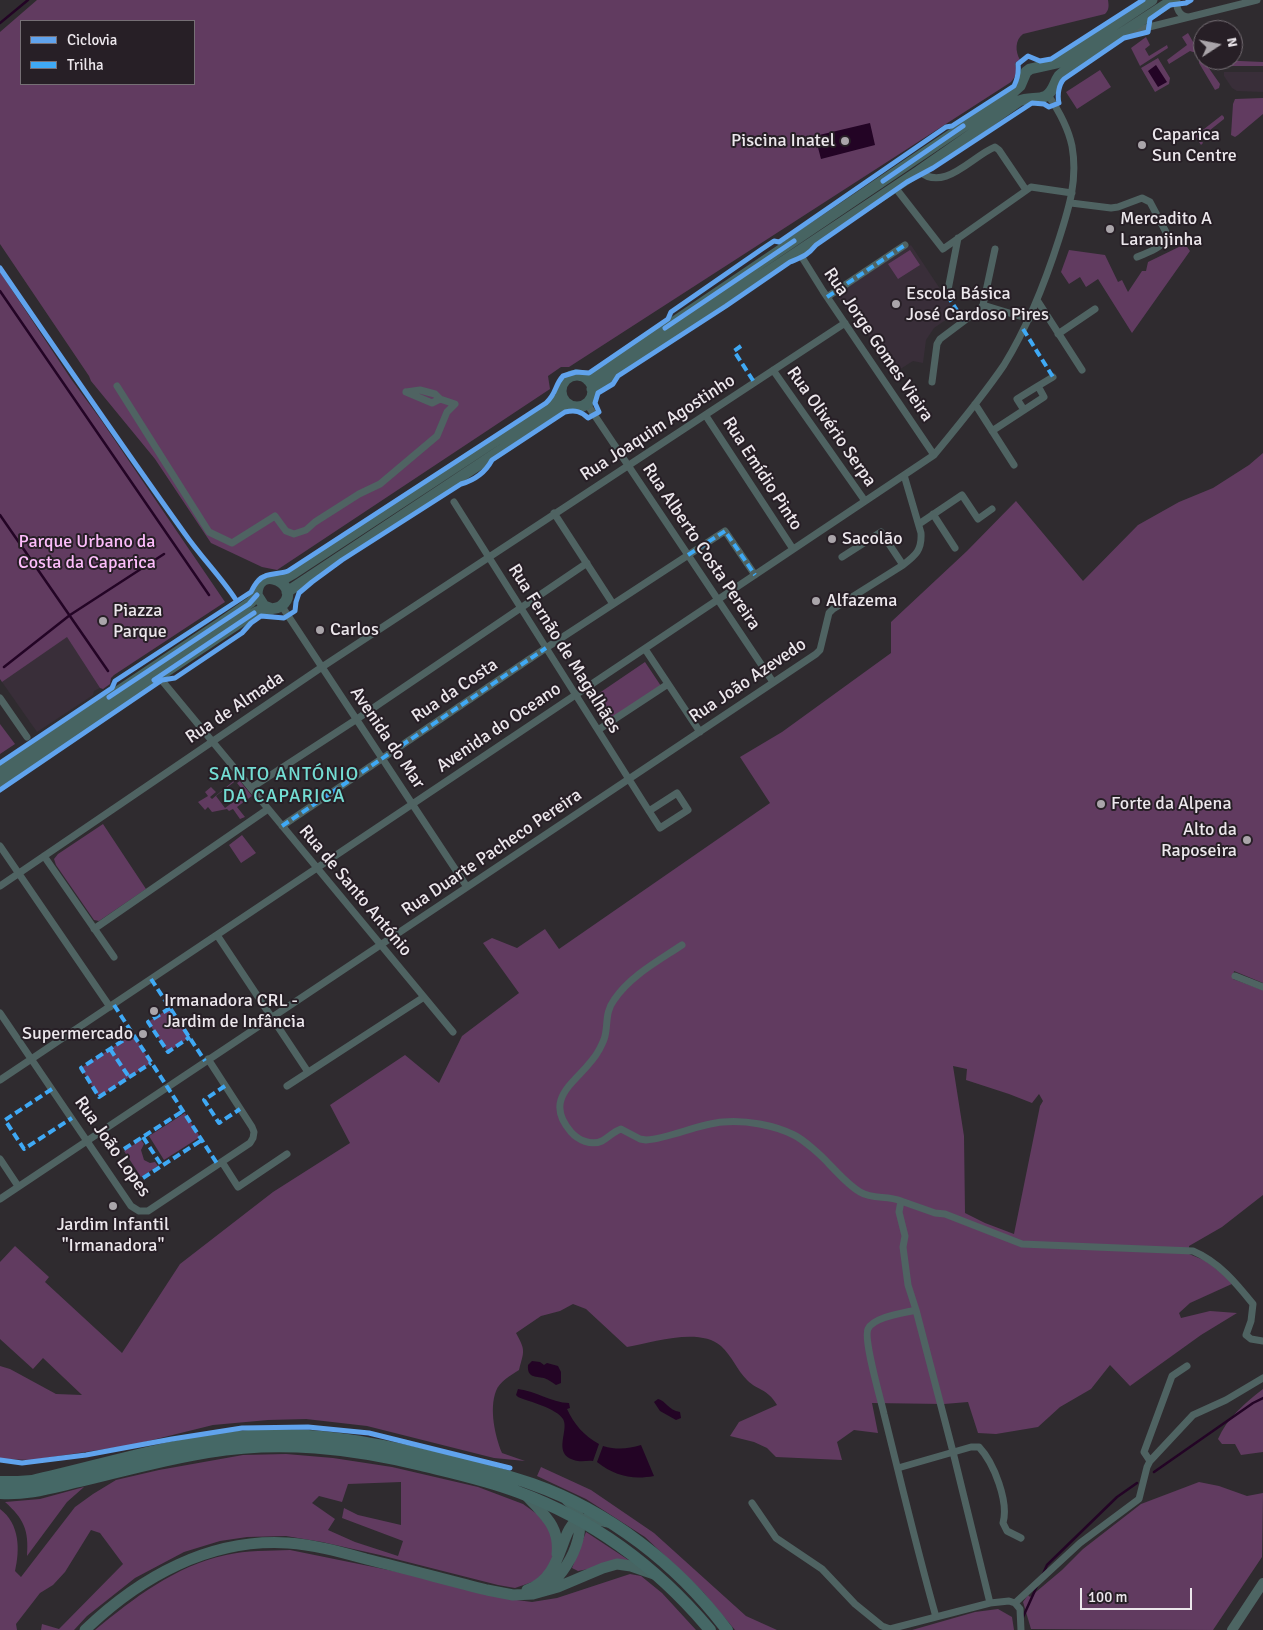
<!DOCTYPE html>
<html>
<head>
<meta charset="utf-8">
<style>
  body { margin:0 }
  #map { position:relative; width:1263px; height:1630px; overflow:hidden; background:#2f2b2f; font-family:Signika,sans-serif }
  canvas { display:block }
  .legend { position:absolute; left:20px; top:20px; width:175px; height:65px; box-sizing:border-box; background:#271f26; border:1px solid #766f75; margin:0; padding:6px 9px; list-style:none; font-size:15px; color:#ece7ec }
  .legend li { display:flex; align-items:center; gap:10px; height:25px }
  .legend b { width:25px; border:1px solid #766f75 }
  .north { position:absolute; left:1193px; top:20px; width:50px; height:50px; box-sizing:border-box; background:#271f26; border:1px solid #766f75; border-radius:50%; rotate:79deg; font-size:14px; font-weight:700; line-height:20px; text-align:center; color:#ece7ec }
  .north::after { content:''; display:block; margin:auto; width:18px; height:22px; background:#aaa5aa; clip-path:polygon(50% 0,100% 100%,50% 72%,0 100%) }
  .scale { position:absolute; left:1080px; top:1588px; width:112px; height:22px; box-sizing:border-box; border:2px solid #ece7ec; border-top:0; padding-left:6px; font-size:15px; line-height:18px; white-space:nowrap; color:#ece7ec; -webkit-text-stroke:4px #271f26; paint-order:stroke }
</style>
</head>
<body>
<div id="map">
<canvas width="1263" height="1630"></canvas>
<ul class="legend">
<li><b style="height:6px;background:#60a3ed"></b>Ciclovia</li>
<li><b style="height:6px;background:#3fa9f5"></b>Trilha</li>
</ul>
<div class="north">N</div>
<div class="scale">100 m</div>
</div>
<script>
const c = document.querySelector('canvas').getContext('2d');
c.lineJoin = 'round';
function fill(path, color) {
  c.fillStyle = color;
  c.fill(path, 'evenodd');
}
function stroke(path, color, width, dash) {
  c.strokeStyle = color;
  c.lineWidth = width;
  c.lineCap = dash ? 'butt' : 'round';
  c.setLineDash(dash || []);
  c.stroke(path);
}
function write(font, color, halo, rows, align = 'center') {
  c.font = font + ' Signika,sans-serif';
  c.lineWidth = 4;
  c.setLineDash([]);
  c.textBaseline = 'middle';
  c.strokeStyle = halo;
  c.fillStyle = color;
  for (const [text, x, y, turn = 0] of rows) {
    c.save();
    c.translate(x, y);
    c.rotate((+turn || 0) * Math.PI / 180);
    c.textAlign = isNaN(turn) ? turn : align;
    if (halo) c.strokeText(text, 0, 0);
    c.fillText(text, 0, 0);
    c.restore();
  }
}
fill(new Path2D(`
  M1224 72H1263V92L1237 91 1232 88 1224 76Z
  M911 245 956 313 934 328 926 340 923 363 913 361 894 373 867 333 864 334 836 295Z
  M67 636 100 688 94 691 93 695 37 732 2 682Z`), '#392e39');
fill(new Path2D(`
  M37 0H1108C1109 6 1109 10 1105 14L1023 34C1015 40 1015 51 1020 60L1015 63C1017 71 1017 75 1011 82L569 367H561L548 376 550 389 277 570 262 567 211 543 155 459 91 381 89 376 0 244V32ZM21 21H194V84H21Z
  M1188 33 1197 49 1196 52H1193L1190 51 1169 64 1167 60 1187 45 1182 37Z
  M1146 37 1150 45 1145 49 1149 56 1167 45 1168 48 1140 66 1131 48Z
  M1201 57 1220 84 1219 88 1215 90 1199 63V58Z
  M1158 58 1170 78 1169 84 1155 92 1141 68Z
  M1217 60 1263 62V66H1218L1216 64Z
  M1100 70 1111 87 1077 109 1066 92Z
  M1263 98V114L1238 135 1235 137 1231 135 1233 104 1235 99Z
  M1222 115 1224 117V119L1200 138 1203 143 1201 145 1195 136Z
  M1185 244 1190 251 1132 333 1098 279 1086 287 1080 277 1069 284 1061 272 1069 250 1105 255 1118 282 1122 280 1128 292 1142 271H1146L1148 262Z
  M910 250 920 265 898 279 888 264Z
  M0 272 71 379 101 420 225 602 114 675 111 678 110 684 103 689 100 688 67 637 2 682 0 679Z
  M1263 453V983L1234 971 1233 979 1263 990V1195L1222 1227 1189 1246V1254L1206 1261 1234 1283 1190 1303 1179 1313 1181 1318 1210 1311 1237 1313 1201 1335 1130 1386 1110 1365 1091 1389 1060 1407 1038 1427 996 1434 978 1433 968 1402 944 1404 872 1403 878 1433 854 1430 837 1442 842 1460 776 1457 767 1448 754 1442 730 1436 739 1422 777 1405C767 1388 758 1391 747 1380 737 1370 732 1356 721 1346 700 1327 653 1342 627 1347L586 1309 573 1304 560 1311 541 1316 516 1333C526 1351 524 1351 519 1370 511 1375 499 1382 496 1391 489 1409 495 1436 502 1453L525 1461 494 1458 367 1426 306 1419 268 1420 213 1425 132 1445 32 1460 0 1459V1366L10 1369 56 1394 82 1395 43 1358 33 1369 0 1339V1262L15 1246 49 1277 45 1282 122 1353 180 1264 273 1192 350 1143 330 1105 405 1055 439 1083 462 1036 519 993 483 943 492 938 517 948 545 929 559 949 770 803 740 757 782 732 891 653V622L967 551 1016 501 1083 581 1138 525 1179 502 1213 488 1249 465ZM953 1066 967 1069 966 1080 1009 1094 1032 1103 1039 1094 1043 1101 1040 1106 1014 1234 985 1223 965 1213 964 1136Z
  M645 662 661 686 605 723 589 700Z
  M0 724 15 744 0 754Z
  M237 778 238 779 216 796 225 808 245 793 237 783 240 781 252 796 237 807 245 817 240 819 233 809 229 811 227 809 212 812 208 807 205 810 198 802 208 796 205 792 211 787 216 792 210 797 212 799Z
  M103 824 146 889 99 921 94 920 56 865 54 859 58 854Z
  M242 835 256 853 241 863 229 845Z
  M170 1008 190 1037 168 1052 148 1022Z
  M133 1034 151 1063 99 1097 81 1068Z
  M185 1113 200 1137 164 1160 149 1136Z
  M141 1140 144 1144 141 1150 144 1160 150 1163 155 1162 158 1166 141 1177 124 1151Z
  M1263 1389V1452L1241 1455 1235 1444H1222L1218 1439C1227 1418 1245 1403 1263 1389Z
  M286 1454 333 1458 392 1467 478 1487 523 1504 537 1514 550 1529 553 1546 552 1560 546 1573 535 1581 515 1588 498 1585 380 1555 322 1542 286 1536 247 1537 220 1541 184 1552 135 1578 87 1616 74 1630H41L42 1624 59 1629 123 1564 100 1533 91 1530 65 1572 53 1585 40 1593 16 1624 17 1630H0V1509C20 1524 20 1550 15 1571L21 1577 75 1507 93 1494 116 1480 159 1470 243 1455ZM401 1482V1525L358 1515 344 1508 342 1518 403 1541 398 1556 355 1542 328 1530 335 1519 312 1503 319 1496 342 1502 348 1484Z
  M541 1467 591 1490 654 1533 746 1616 777 1630H735L703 1592 645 1537 586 1499 537 1476Z
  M1199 1482 1219 1486 1247 1496 1263 1493 1262 1557 1213 1630 1031 1629 1023 1602 1028 1595 1030 1597 1062 1570 1083 1549 1141 1504Z
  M84 1487 67 1502 27 1556C29 1530 24 1519 5 1502L40 1499Z
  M586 1532 630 1561 578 1571 572 1568Z
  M290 1550 413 1575 509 1599 532 1602 557 1598 630 1574 641 1576 662 1593 696 1630H95C134 1598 175 1566 226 1555 247 1550 269 1551 290 1550Z
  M998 1609 1012 1617 1014 1630H912L975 1612Z`), '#613b60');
fill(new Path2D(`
  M1156 65 1167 82 1158 87 1148 71Z
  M870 123 875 145 821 159 815 136Z
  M532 1361 540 1362 544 1365 547 1363 558 1366 561 1372V1383L556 1385C552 1382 549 1380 544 1378 535 1376 527 1378 528 1365Z
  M518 1389C536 1391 552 1403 569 1403L570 1408 567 1409C574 1424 584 1436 599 1444L593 1461C588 1460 583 1462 578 1461 550 1456 570 1431 563 1419 556 1408 530 1402 518 1397L516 1395Z
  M658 1399C666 1401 668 1410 680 1412L681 1418 676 1420 660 1411 654 1402Z
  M641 1445 654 1476C632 1480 615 1476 597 1462L603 1446C617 1450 628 1449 641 1445Z`), '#230425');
stroke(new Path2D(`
  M0 23 28 0
  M0 291 209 595
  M0 515 108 671
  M4 667 70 615 164 554
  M1154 1472 1253 1403 1263 1398
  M1043 1574 1047 1565 1117 1497 1137 1483
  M1023 1617 1037 1586`), '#230425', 2.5);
stroke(new Path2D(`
  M1177 0C1176 9 1179 16 1189 17
  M1129 32 1257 0
  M919 171C944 193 972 156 995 147L999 150 1026 190
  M894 186 943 249 1031 187 1072 193
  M1071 203 1111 208 1118 207 1142 198 1150 202 1167 234C1165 248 1148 252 1137 257
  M798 251 823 291 934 455
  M947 295 958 238
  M827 297 905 245
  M1037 300 1082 370
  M983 305 995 249
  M1058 334 1095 309
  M773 370 865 501
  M932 382 937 344 940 339 980 309 983 305 1029 319
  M117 386 209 532 232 543 275 516 286 531 294 534 306 530 315 522 359 494 380 484 437 436 447 412 455 404 440 399 435 394 420 390 406 392
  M1038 386 1053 377
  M406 392 432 403 440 399
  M587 404 773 682
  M975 404 1014 465
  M706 416 793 549
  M992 431 1044 397 1038 386 1017 399 1024 410
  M454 502 649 811 660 828 688 810 677 793 649 811
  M554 513 613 604
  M933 514 955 548
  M919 524 962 495 978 519 992 509
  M842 557 881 532 903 565
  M281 605 467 887
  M645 649 700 732
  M159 677 453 1032
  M0 698 27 737
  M598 730 668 684
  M251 788 357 719 587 563
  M282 826 546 648 725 531 755 575
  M0 846 110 1007
  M44 856 114 957
  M0 886 322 667 845 323
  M94 929 268 809
  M217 935 308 1072
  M682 945C658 961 630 976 614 1000 605 1012 608 1024 605 1036 604 1041 601 1046 599 1050 584 1079 539 1095 571 1132 578 1140 591 1146 602 1141 609 1137 613 1132 621 1129L640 1139 646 1140C672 1138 697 1124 723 1122 746 1120 774 1125 794 1135 804 1140 822 1156 829 1164 839 1174 848 1185 860 1192 873 1200 887 1195 901 1201L899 1212 905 1236 903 1247 908 1285 916 1310 953 1452 990 1603
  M1235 976 1263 987
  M0 1013 131 1206 139 1211H148L250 1143 253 1138 254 1132 252 1127 208 1059
  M0 1080 934 455C958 426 983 396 1004 365 1028 326 1045 283 1059 239 1069 208 1078 180 1072 146 1068 127 1059 111 1048 95
  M287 1086 424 997
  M0 1159 18 1186
  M222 1162 238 1187 287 1154
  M0 1199 816 654 820 650 829 613 833 609 903 565C916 555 922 550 921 533L904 475
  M901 1201 935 1213 945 1214 1022 1244 1193 1251C1219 1262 1236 1283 1253 1304L1251 1321 1246 1335 1251 1339 1263 1341
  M916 1310C904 1313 873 1317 868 1329 863 1339 881 1400 884 1414 901 1482 917 1550 936 1617
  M1150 1461 1193 1415 1226 1400 1263 1378
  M898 1468 971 1447H979C994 1463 1009 1502 1003 1523L1007 1531 1021 1538
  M752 1503 776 1538 822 1569 855 1604 882 1626 890 1629 990 1603 1009 1601 1015 1603 1020 1609 1021 1630
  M1015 1603 1080 1543 1139 1499 1147 1467 1150 1461 1144 1452 1172 1376 1187 1366`), '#4f6362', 7);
stroke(new Path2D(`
  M1232 1630 1263 1583`), '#4d6563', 10);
stroke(new Path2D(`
  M561 391a16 16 0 1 1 32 0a16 16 0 1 1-32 0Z
  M588 380 1010 95 1020 86 1026 72 1030 69 1057 63 1152 0
  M592 389 919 171 1019 101C1028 97 1039 100 1046 96 1054 91 1054 83 1059 76 1062 73 1065 71 1068 68L1173 0
  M280 581 294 573 562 397
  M287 592 569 405
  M0 770 219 624 251 602 257 595
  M0 782 251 615C254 613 258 611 262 610 268 608 276 610 281 606 305 587 257 561 257 595L264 606 272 609
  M527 1496C544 1515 560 1526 557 1554
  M545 1588C569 1573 596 1521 567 1500
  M527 1590C565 1577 559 1527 579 1520 588 1517 598 1520 607 1522
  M85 1630C140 1577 210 1538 288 1543 315 1545 340 1552 366 1559 407 1569 447 1580 487 1590L513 1595 533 1594 558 1587 603 1568 617 1564 631 1566 654 1574`), '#476462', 11);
stroke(new Path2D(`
  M0 1482H18L32 1481C104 1465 174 1442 248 1436 312 1432 367 1441 429 1456 463 1464 498 1472 532 1484 609 1511 678 1565 727 1630
  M0 1493C27 1495 53 1487 80 1481 122 1471 164 1459 208 1452 281 1440 350 1448 421 1465 454 1473 487 1480 518 1492 594 1520 658 1568 710 1630`), '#456866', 12);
stroke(new Path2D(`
  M947 295 964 321
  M827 297 905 245
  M1023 329 1053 377
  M741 346 734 351 754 382
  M688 555 725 531 755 575
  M282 826 546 648
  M151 979 205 1061
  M114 1005 218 1165
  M170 1008 148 1022 168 1052 190 1037
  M133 1034 81 1068 99 1097 151 1063
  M110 1049 129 1077
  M225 1086 204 1100 219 1123 240 1109
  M52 1089 5 1120 24 1149 72 1118
  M143 1137 162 1166
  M124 1149 183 1111
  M143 1178 202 1140`), '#3fa9f5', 4, [8, 4]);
stroke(new Path2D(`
  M883 181 963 126
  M0 268C61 357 122 446 185 534 201 557 221 577 236 600
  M665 328 794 241
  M154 680 254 613
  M109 697 249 604 257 595
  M0 763 112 688 115 681 251 592C253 588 255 584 258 581 266 572 278 575 288 571L546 403C557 393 554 386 563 376L576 372 589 373 668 319 671 312 762 249 774 241 779 242 946 127 952 126 1014 86C1018 78 1019 72 1018 64L1028 56 1040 61 1051 59 1143 0
  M0 790 162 680 175 678 242 633 251 623 261 616 284 618 295 611 296 602 299 593 312 582 342 560 461 484C475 480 485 473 492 460L565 412C575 410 581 411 588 418L599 412 595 403 598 393 613 384 618 376 726 306 790 262C802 257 807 256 816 245L907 182 933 168 1032 103 1044 104 1049 107 1059 103C1057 95 1059 84 1064 79L1124 38 1148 32 1150 19 1170 5 1186 3 1191 0
  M0 1460 22 1463 86 1455 172 1439 242 1428 308 1427 369 1433 510 1468`), '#60a3ed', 5);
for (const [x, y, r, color] of [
  [845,141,5,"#aaa5aa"],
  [1142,145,5,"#aaa5aa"],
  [1110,229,5,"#aaa5aa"],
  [896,304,5,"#aaa5aa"],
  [832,539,5,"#aaa5aa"],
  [816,601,5,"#aaa5aa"],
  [103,621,5,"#aaa5aa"],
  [320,630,5,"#aaa5aa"],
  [1101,804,5,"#aaa5aa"],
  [1247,840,5,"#aaa5aa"],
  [154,1011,5,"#aaa5aa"],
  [143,1034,5,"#aaa5aa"],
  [113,1206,5,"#aaa5aa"]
]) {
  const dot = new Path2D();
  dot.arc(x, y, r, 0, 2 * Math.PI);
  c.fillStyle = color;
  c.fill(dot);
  stroke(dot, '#271f26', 2);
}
write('18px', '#ece7ec', '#271f26', [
  ["Caparica",1152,135],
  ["Sun Centre",1152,156],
  ["Piscina Inatel",835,141,"right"],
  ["Mercadito A",1120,219],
  ["Laranjinha",1120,240],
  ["Escola Básica",906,294],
  ["José Cardoso Pires",906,315],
  ["Sacolão",842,539],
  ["Alfazema",826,601],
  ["Piazza",113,611],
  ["Parque",113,632],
  ["Carlos",330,630],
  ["Forte da Alpena",1111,804],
  ["Alto da",1237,830,"right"],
  ["Raposeira",1237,851,"right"],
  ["Irmanadora CRL -",164,1001],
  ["Jardim de Infância",164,1022],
  ["Supermercado",133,1034,"right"],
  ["Jardim Infantil",113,1225,"center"],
  ["\"Irmanadora\"",113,1246,"center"]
], 'left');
write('18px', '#ece7ec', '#271f26', [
  ["Rua Jorge Gomes Vieira",878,345,56],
  ["Rua Olivério Serpa",831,427,55],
  ["Rua Joaquim Agostinho",658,428,-33],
  ["Rua Emídio Pinto",762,474,57],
  ["Rua Alberto Costa Pereira",701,547,56],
  ["Rua Fernão de Magalhães",564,649,58],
  ["Rua João Azevedo",748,681,-34],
  ["Rua da Costa",455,691,-34],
  ["Rua de Almada",235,708,-34],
  ["Avenida do Oceano",499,728,-34],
  ["Avenida do Mar",387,738,56],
  ["Rua Duarte Pacheco Pereira",492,853,-34],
  ["Rua de Santo António",355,891,50],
  ["Rua João Lopes",112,1147,55]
]);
write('18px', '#fdbdfb', '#271f26', [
  ["Parque Urbano da",87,542],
  ["Costa da Caparica",87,563]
]);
c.letterSpacing = '1px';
write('19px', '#73ddd3', '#271f26', [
  ["SANTO ANTÓNIO",284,775],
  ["DA CAPARICA",284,797]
]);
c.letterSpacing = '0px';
</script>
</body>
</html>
